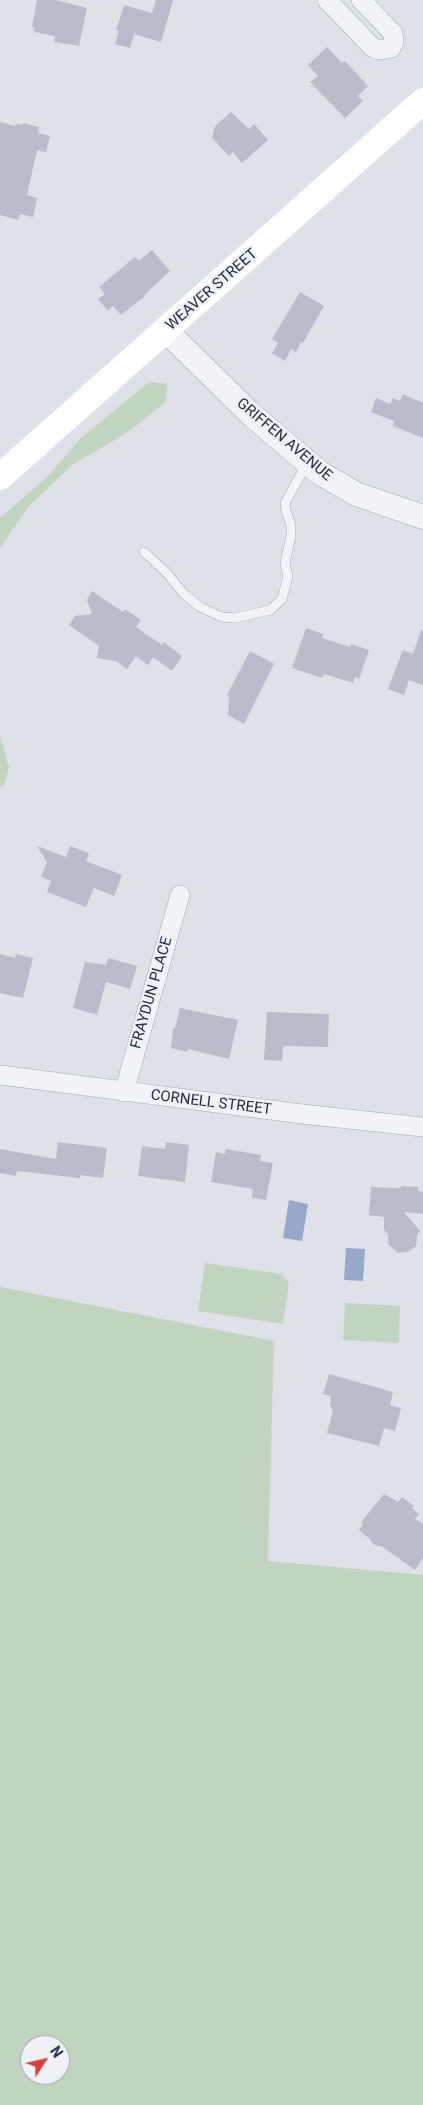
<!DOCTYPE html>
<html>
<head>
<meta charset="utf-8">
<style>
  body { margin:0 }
  #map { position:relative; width:423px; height:2105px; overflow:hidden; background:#dfe1e9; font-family:Roboto,sans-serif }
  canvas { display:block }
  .north { position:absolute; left:20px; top:2035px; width:50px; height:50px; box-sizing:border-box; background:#eff1f7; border:1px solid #9fa2ae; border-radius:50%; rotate:55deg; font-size:14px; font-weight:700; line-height:20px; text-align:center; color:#272c41 }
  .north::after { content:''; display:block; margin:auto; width:18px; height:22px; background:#d5413d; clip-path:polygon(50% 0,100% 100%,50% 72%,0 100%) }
</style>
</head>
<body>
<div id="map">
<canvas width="423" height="2105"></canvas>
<div class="north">N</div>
</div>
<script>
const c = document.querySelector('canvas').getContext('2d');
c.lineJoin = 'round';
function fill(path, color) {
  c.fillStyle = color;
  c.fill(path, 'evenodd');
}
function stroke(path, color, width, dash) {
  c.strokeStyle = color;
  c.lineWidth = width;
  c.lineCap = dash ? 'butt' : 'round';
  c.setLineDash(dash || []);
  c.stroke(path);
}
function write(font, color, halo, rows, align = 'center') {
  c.font = font + ' Roboto,sans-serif';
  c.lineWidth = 4.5;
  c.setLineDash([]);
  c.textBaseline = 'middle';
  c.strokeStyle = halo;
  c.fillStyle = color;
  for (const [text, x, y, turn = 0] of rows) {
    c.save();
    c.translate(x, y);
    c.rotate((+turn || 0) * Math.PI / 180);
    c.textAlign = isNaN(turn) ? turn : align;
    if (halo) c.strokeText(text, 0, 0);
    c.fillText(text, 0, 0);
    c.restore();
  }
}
fill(new Path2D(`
  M149 382 167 384 166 402 128 432 72 465 28 507 0 548V518L48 476 81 438Z
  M0 736 9 767 4 786H0Z
  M205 1263 282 1274 289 1283 283 1324 198 1311Z
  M0 1287 274 1341 268 1561 423 1575V2105H0ZM30 2045H60V2075H30Z
  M345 1303 400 1306 399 1343 343 1340Z`), '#c1d4c0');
fill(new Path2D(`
  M289 1200 308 1204 302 1241 283 1238Z
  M346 1248 365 1249 363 1281 344 1280Z`), '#98a8cb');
fill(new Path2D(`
  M37 0H56L87 8 79 46 54 42 55 36 34 32V27H32Z
  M156 0H173L161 42 134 34 130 48 115 44 119 31 116 30 124 5 152 13Z
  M327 47 342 63 345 61 368 86 358 96 363 101 345 118 310 82 318 76 308 65Z
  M231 112 249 129 254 124 268 140 242 163 233 152 229 156 212 138 215 126Z
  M0 122 15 126 16 124 22 125 23 123 39 127 38 133 50 136 46 152 37 150 27 195 37 198 33 217 20 214 18 220 0 215Z
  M152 250 170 271 144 295 145 296 121 315 113 306 108 311 98 299 105 294 99 287 135 257 139 261Z
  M300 292 324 306 303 343 301 342 296 352 291 349 285 361 272 353 278 343 272 339Z
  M403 394 423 403V438L393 426 394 421 371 412 376 398 390 404 393 398 400 401Z
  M92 591 123 612 125 609 141 620 136 627 162 645 164 642 182 656 172 671 153 657 148 665 136 656 127 669 116 661 97 658 99 646 69 625 75 616 92 614 87 600Z
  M306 628 323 634 322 638 350 647 351 644 369 650 359 679 355 677 353 683 324 674 322 678 292 668Z
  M421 630H423V685L409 680 404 695 388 689 403 650 413 654Z
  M250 651 274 664 244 724 228 715 229 696 227 695Z
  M37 846 66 857 70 846 89 853 86 861 122 875 114 896 94 888 86 907 47 892 51 881 41 877 47 862Z
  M0 954 15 958 16 954 33 958 23 998 0 993Z
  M108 958 137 966 130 989 106 982 97 1015 73 1008 85 962 106 965Z
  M180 1008 238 1020 229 1059 188 1049 187 1052 171 1048 173 1028H175Z
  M267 1012 329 1014 328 1047 283 1046 282 1061 264 1060Z
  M58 1142 107 1148 103 1178 80 1175V1178L17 1171 16 1176 0 1173V1149L56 1159Z
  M166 1142 189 1145 185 1182 138 1176 142 1146 165 1149Z
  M226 1149 261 1155 260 1161 273 1163 266 1200 252 1198 253 1189 211 1182 216 1152 225 1154Z
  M401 1186 418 1187V1191L423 1192V1214L404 1212 420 1231 417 1235 416 1246 408 1252 398 1253 388 1244V1235L384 1229V1217L369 1215 371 1187 400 1188Z
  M329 1374 393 1392 390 1405 401 1408 395 1431 384 1428 379 1446 327 1433 333 1411 330 1405 331 1396 323 1394Z
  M384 1494 398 1502 402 1497 414 1506 412 1508 419 1514 415 1519 423 1524V1558L415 1570 381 1546H377L372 1543 371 1540 359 1530 363 1524 361 1522Z`), '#b9bcc9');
const service = new Path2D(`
  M144 552 166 572 183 593 200 607 222 617 235 618 270 610 282 599 288 576 285 563 291 536V525L286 511 285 503 307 463`);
const minor = new Path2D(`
  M327 0 373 48 380 50 391 48 394 42 393 33 361 0
  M0 1075 302 1114 423 1127
  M124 1092 180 895`);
const tertiary = new Path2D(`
  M165 330 253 416 320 473 356 494 423 517`);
stroke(service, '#a4a7b3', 10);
stroke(minor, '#a4a7b3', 20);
stroke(tertiary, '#a4a7b3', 25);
stroke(service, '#f2f3f7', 9);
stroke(minor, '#f2f3f7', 19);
stroke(tertiary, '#f2f3f7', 24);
stroke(new Path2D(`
  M0 477C142 352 283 227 423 101`), '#fff', 26);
write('15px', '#272c41', '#eff1f7', [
  ["WEAVER STREET",212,290,-41],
  ["GRIFFEN AVENUE",284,440,40],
  ["FRAYDUN PLACE",152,993,-74],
  ["CORNELL STREET",211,1103,7]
]);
</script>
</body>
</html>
